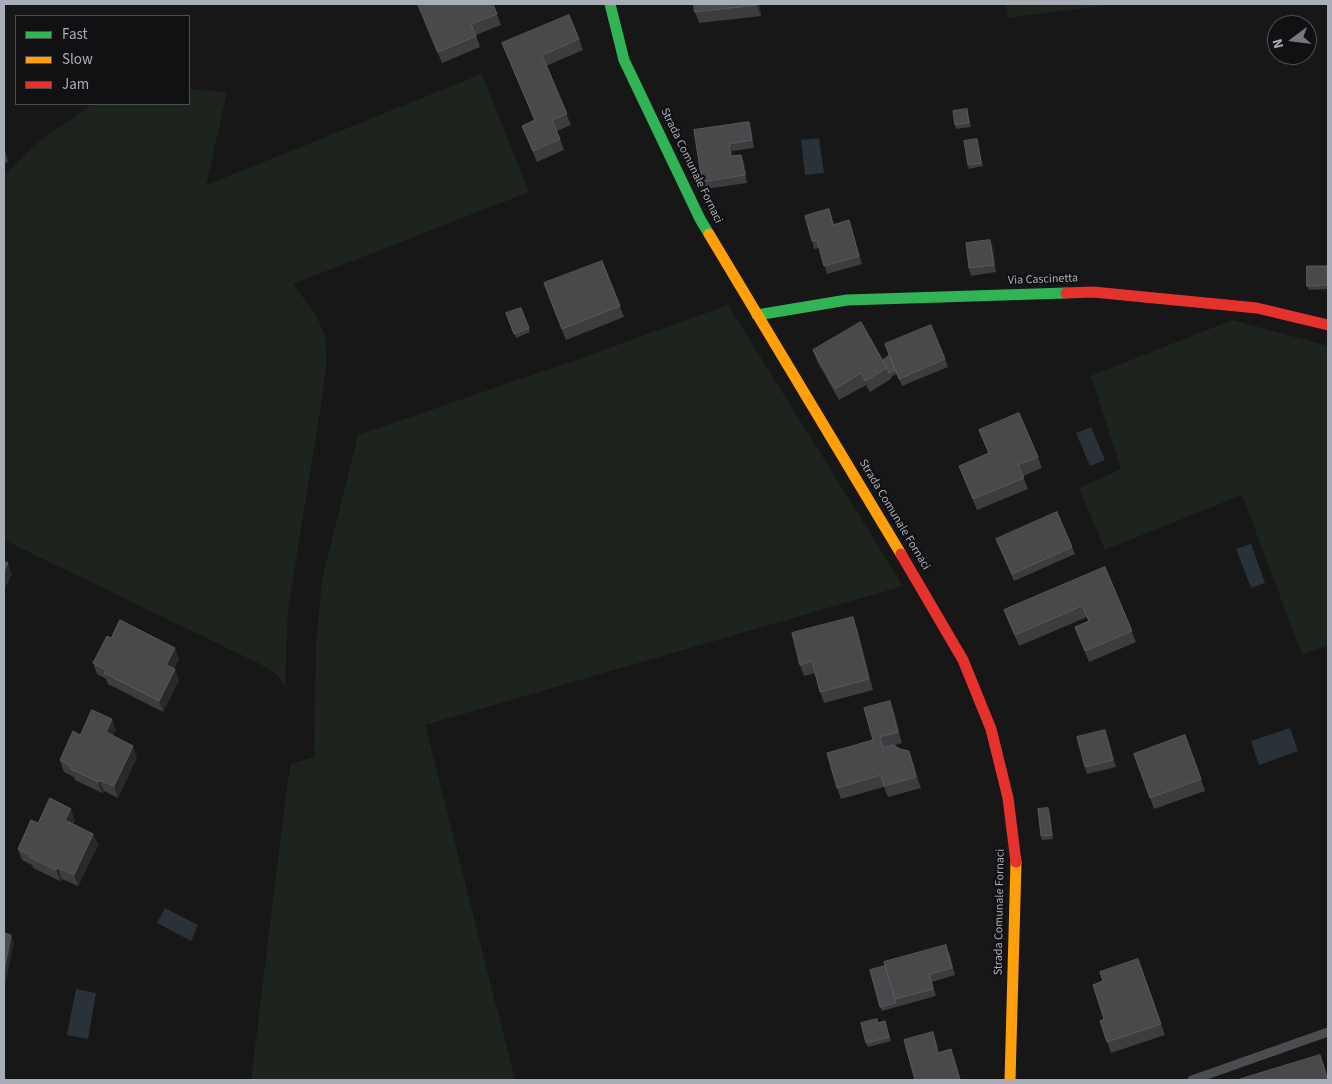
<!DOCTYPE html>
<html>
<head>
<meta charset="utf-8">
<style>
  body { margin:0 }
  #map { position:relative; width:1332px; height:1084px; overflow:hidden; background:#171717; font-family:"Source Sans 3",sans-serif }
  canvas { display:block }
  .frame { position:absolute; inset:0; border:5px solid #a8adb8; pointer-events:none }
  .legend { position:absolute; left:15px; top:15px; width:175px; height:90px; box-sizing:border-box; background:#111113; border:1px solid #4d4f55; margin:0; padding:6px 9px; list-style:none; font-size:15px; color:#a8adb8 }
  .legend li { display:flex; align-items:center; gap:10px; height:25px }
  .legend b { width:25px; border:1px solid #4d4f55 }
  .north { position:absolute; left:1267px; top:15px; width:50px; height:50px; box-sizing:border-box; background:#111113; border:1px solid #4d4f55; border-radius:50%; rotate:255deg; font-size:14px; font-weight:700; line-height:20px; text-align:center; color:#a8adb8 }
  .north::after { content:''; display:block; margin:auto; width:18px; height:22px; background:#757880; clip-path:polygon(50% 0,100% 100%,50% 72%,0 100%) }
</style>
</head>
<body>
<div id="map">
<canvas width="1332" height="1084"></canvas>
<div class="frame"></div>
<ul class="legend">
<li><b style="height:6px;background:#30b455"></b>Fast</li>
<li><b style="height:6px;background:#ff9f0a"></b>Slow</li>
<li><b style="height:6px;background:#e5322d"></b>Jam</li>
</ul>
<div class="north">N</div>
</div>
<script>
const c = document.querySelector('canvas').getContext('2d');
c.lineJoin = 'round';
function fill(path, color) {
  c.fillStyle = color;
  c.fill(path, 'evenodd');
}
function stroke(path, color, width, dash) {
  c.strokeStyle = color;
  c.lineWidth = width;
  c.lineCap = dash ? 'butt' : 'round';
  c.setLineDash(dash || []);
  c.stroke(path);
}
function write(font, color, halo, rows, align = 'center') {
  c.font = font + ' "Source Sans 3",sans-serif';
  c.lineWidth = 4.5;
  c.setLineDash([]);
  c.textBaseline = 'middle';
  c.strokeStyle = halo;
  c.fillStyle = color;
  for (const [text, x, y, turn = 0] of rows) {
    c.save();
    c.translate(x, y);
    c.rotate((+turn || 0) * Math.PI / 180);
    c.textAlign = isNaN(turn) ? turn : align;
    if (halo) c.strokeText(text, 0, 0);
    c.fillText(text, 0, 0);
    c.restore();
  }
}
fill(new Path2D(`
  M1006 4H1117L1008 18Z
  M482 74 529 192 293 284 317 316 325 337 327 360 322 399 288 609 285 687 277 675 262 665 4 540V175L40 141 92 104H189V89L227 92 206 185Z
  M728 305 903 586 425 725 515 1080H251L288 779 291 764 314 757 316 648 322 579 358 435 573 361Z
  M1232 320 1328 346V645L1302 655 1242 495 1105 550 1079 488 1121 469 1091 376Z`), '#1d241e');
fill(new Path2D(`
  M819 138 824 173 805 175 801 140Z
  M1091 427 1105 460 1090 466 1076 433Z
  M1251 544 1265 583 1251 588 1236 549Z
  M1290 728 1298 751 1259 765 1251 741Z
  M165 908 198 925 191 941 157 923Z
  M76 989 96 993 88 1039 67 1035Z`), '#2a3239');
stroke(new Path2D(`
  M1192 1080 1328 1032`), '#4b4c50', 9);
stroke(new Path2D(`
  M610 4 624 60 700 219 709 234
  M757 315 847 300 1066 293`), '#30b455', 11);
stroke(new Path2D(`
  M709 234 901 554
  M1010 1080 1016 862`), '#ff9f0a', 11);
stroke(new Path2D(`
  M1066 293 1093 292 1257 308 1328 325
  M901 554 963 660 991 729 1008 798 1016 862`), '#e5322d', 11);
fill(new Path2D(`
  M418 4H493L501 25 476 35 480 47 442 63Z
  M759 4 761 16 699 23 695 12Z
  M579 39 583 50 546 66 571 125 557 131 564 150 537 162 522 126 534 120 502 43Z
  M967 109 971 127 956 129 955 125Z
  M749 122 751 130 754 148 732 151V156L741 155 744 162 747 183 705 189 702 182 694 130Z
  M977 139 983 166 969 169 968 165Z
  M4 147 8 162 4 163Z
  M829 209 834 224 849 220 862 264 827 274 820 248 814 249 812 241Z
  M993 247 996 272 971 276 969 268Z
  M602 261 624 317 566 340 548 295Z
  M1328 268V289L1309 290 1307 286Z
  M506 313 529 328 530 332 516 338Z
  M885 344 945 359 948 367 902 386 897 374 891 377V379L870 392 866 385 839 400 817 361 813 350 883 360 889 356Z
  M979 430 1038 457 1042 468 1023 476 1028 489 977 510 959 466 989 454Z
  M996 539 1072 547 1075 554 1014 581Z
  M1105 567 1136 642 1089 662 1075 627 1088 621 1087 617 1019 646 1004 610Z
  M857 628 873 690 824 703 820 692 815 673 804 676 800 665Z
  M111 638 179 659 174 669 179 680 163 712 108 684 106 679 97 674 93 663Z
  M894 712 902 743 895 745 913 762 921 788 888 797 884 787 841 799 837 788Z
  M116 730 113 736 137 757 118 798 104 791 102 793 75 780 74 777 64 772 60 760 80 735Z
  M1185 735 1205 791 1154 809 1134 754Z
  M1108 738 1116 767 1087 774 1085 767Z
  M1050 812 1053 839 1042 840 1041 836Z
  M75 820 73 824 93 834 98 845 78 886 62 879 60 881 33 868 32 865 22 860 18 849 38 823Z
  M949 952 955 975 932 982 936 996 882 1011 880 1007Z
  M1138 959 1165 1035 1111 1053 1100 1021 1104 1019 1103 981Z
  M885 1021 891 1041 868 1047 866 1043 878 1023Z`), '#3d3d3f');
fill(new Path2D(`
  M756 4H759L761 16Z
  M729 144 732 151 734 164 731 156Z
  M741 155 744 162 747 183 745 175Z
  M849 220 852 228 862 264 859 256Z
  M990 240 993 247 996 272 994 265Z
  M8 563 12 574 4 591V571Z
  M853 617 857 628 873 690 869 679Z
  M175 648 179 659 171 676 166 665Z
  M175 669 179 680 163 712 159 701Z
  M890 701 894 712 902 743 898 732Z
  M112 719 116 730 110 744 106 732Z
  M1105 730 1108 738 1116 767 1113 760Z
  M133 746 137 757 118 798 114 786Z
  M909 751 913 762 921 788 916 777Z
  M99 780 104 791 102 793 98 782Z
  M1048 808 1050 812 1053 839 1052 835Z
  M71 809 75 820 69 831 65 820Z
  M93 834 98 845 78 886 74 875Z
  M58 868 62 879 60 881 56 870Z
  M11 935 14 942 5 986 4 982V972Z
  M933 1032 937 1044 942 1064 938 1053Z
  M951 1049 955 1060 961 1080H960Z`), '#29292a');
const building = new Path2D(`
  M418 4H493L497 14 471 24 476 36 438 52Z
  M694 4H756L757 5 695 12Z
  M569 15 579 39 542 55 567 114 552 120 560 139 533 151 522 126 535 120 502 43Z
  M967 109 969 123 955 125 953 111Z
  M749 122 752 140 729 144 731 156 741 155 745 175 702 182 694 130Z
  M977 139 981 163 968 165 964 141Z
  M829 209 833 225 849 220 859 256 824 266 817 240 812 241 805 216Z
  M990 240 994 265 969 268 966 243Z
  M602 261 620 306 562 329 544 283Z
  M1307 266H1328V285L1307 286Z
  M521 308 529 328 514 334 506 313Z
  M861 322 887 368 865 381 861 373 835 389 813 350Z
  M931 325 945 359 899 379 885 344Z
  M889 356 895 370 889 373 883 360Z
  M1019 413 1038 457 1018 465 1024 478 973 499 959 466 989 453 979 430Z
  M1057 512 1072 547 1012 574 996 539Z
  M4 561 8 563 4 571Z
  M1105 567 1132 631 1085 651 1075 627 1089 621 1082 606 1015 635 1004 610Z
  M853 617 869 679 820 692 812 661 800 665 792 633Z
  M120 620 175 648 166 665 175 669 159 701 104 673 106 670 93 663 107 636 111 638Z
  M890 701 898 732 880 737 883 748 893 745 900 749 909 751 916 777 884 786 881 775 837 788 827 753 873 740 864 708Z
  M92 710 112 719 106 732 133 746 114 786 99 780 98 782 71 769 72 767 60 760 73 731 80 735Z
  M1105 730 1113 760 1085 767 1077 737Z
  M1185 735 1201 779 1150 798 1134 754Z
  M50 798 71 809 65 820 93 834 74 875 58 868 56 870 29 857 30 855 18 849 31 820 38 823Z
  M1048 808 1052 835 1041 836 1038 809Z
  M4 933 11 935 4 972Z
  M946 945 952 968 929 974 933 989 895 999 884 962Z
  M1138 959 1161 1024 1107 1042 1100 1021 1104 1019 1093 985 1103 981 1100 972Z
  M885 966 896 1003 880 1007 870 970Z
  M877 1019 878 1023 885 1021 889 1037 866 1043 861 1023Z
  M933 1032 938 1053 951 1049 960 1080H915L904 1040Z
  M1320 1055 1328 1080H1237Z`);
fill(building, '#49494c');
stroke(building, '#58595d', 1);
write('12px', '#a8adb8', '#111113', [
  ["Strada Comunale Fornaci",691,166,64],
  ["Via Cascinetta",1043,280,-2],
  ["Strada Comunale Fornaci",894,515,59],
  ["Strada Comunale Fornaci",1000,912,-89]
]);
</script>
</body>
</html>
